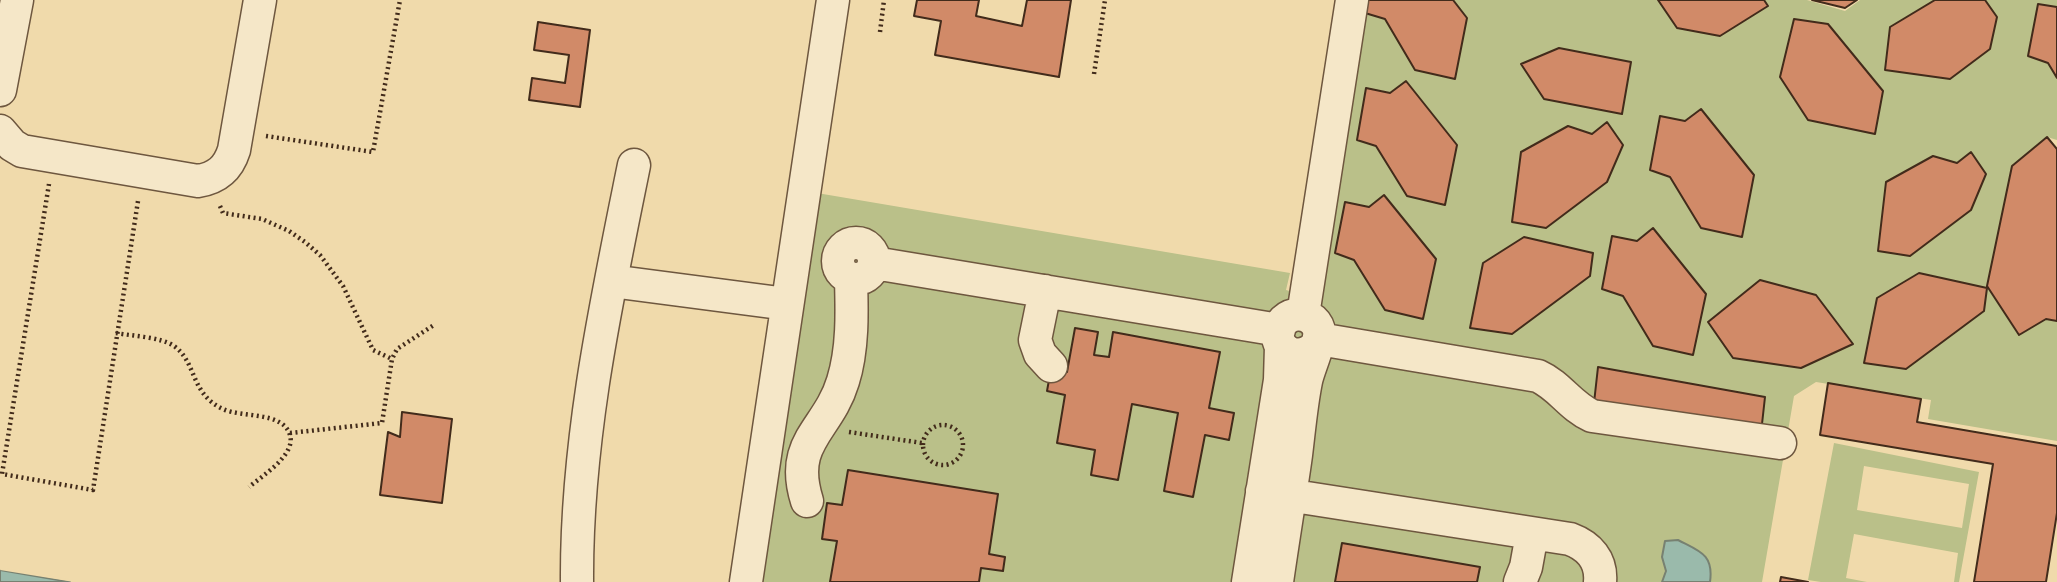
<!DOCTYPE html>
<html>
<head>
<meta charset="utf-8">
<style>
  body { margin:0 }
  canvas { display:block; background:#f0daab }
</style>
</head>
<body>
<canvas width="2057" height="582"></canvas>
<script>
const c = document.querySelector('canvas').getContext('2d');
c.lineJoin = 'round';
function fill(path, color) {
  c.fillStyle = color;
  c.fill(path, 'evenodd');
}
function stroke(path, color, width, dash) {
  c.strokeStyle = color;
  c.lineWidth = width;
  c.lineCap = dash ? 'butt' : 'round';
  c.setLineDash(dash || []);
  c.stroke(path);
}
fill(new Path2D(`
  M1453 0H1658L1677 28 1720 36 1768 6 1764 0H1807L1845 11 1860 0H1935L1890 27 1885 70 1950 79 1990 49 1997 17 1985 0H2057V7L2038 4 2028 56 2048 63 2057 78V140L2047 137 2012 166 1987 286 2018 335 2046 319 2057 321V441L1928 419 1931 400 1816 382 1794 396 1762 582H756L817 193 1290 273 1286 290 1318 299 1365 13 1385 19 1455 78 1467 18ZM1794 19 1829 24 1883 91 1875 133 1808 120 1780 77ZM1559 48 1631 62 1622 114 1544 99 1521 64ZM1406 81 1457 145 1445 205 1407 196 1376 146 1357 139 1366 89 1390 93ZM1701 109 1754 175 1742 236 1701 228 1670 177 1650 170 1685 121ZM1607 122 1623 145 1607 182 1546 228 1513 222 1521 152 1568 126 1592 134ZM1971 152 1986 174 1971 210 1910 256 1878 251 1886 182 1932 156 1957 163ZM1384 195 1435 259 1423 319 1385 310 1354 260 1335 253 1345 203 1369 207ZM1653 228 1706 294 1693 355 1653 346 1623 296 1612 236 1637 241ZM1525 237 1593 253 1590 276 1512 334 1470 328 1483 263ZM1919 273 1987 288 1984 311 1906 369 1865 363 1877 298ZM1760 280 1816 295 1853 344 1801 368 1733 358 1709 322Z
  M1834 443 1979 472 1959 582H1954L1958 553 1854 534 1846 578 1867 582H1821L1808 580ZM1864 466 1969 484 1962 528 1857 510Z`), '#bac089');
const water = new Path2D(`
  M1678 540C1699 551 1714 554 1710 582H1662L1666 571 1662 557 1665 541Z
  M0 570 70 582H0Z`);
fill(water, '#9abaab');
stroke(water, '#778171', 2);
fill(new Path2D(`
  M1 567 71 579 74 582 0 570Z`), '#f0daab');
const building = new Path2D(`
  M917 0H979L976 16 1022 26 1027 0H1071L1059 77 935 55 941 21 914 16Z
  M1367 0H1453L1467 18 1455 79 1415 70 1385 19 1365 13Z
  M1658 0H1764L1768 6 1720 36 1677 28Z
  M1812 0H1857L1845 8Z
  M1935 0H1985L1997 17 1990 49 1950 79 1885 70 1890 27Z
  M2038 4 2057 7V78L2048 63 2028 56Z
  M1794 19 1828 24 1883 91 1875 134 1808 120 1780 77Z
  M538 22 590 30 580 107 529 100 532 78 565 83 569 55 534 50Z
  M1559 48 1631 62 1622 114 1544 99 1521 64Z
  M1406 81 1457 145 1445 205 1407 196 1376 146 1357 140 1366 88 1390 93Z
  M1701 109 1754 175 1742 237 1701 228 1670 177 1650 170 1660 116 1685 121Z
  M1607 122 1623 145 1607 182 1546 228 1512 222 1521 152 1568 126 1592 134Z
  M2047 137 2057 149V321L2046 319 2019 335 1987 286 2012 166Z
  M1971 152 1986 174 1971 210 1910 256 1878 251 1886 182 1933 156 1957 163Z
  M1384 195 1436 259 1423 319 1385 310 1354 260 1335 253 1345 202 1369 207Z
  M1653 228 1706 294 1693 355 1653 346 1623 296 1602 289 1612 236 1637 241Z
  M1524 237 1593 253 1590 276 1512 334 1470 328 1483 263Z
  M1919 273 1987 288 1984 311 1906 369 1864 363 1877 298Z
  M1760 280 1816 295 1853 344 1801 368 1733 358 1708 322Z
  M1075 328 1098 332 1094 355 1109 357 1113 332 1220 352 1209 408 1234 413 1229 440 1205 435 1193 497 1164 491 1178 413 1132 404 1118 480 1091 475 1095 450 1057 443 1065 395 1047 391 1051 369 1067 372Z
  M1598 367 1765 397 1761 433 1594 403Z
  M1828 383 1921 399 1917 422 2057 446V513L2046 582H1974L1993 464 1820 435Z
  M402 412 452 419 442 503 380 495 388 432 400 437Z
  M848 470 998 494 989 554 1005 557 1003 571 981 568 979 582H830L837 541 822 539 827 503 842 505Z
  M1342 543 1480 567 1477 582H1335Z
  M1781 577 1808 582H1780Z`);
fill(building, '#d18a68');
stroke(building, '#422b1b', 2);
const minor = new Path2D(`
  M0 90 17 0
  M0 131 12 145 22 151 198 181C217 178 228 169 234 150L260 0
  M838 261a18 18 0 1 1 36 0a18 18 0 1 1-36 0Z
  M874 263 1279 330
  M611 281 787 304
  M1045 291 1035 340 1040 354 1051 366
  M1303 315 1352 0
  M1319 339 1538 376C1560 386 1570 406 1592 416L1780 443
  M1262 491 1570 539C1589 546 1602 560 1600 582
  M807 501C788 441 828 431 843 381 853 349 852 312 851 279
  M577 582C576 441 606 303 634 165
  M746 582 833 0
  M1248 582 1280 380 1281 346
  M1277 582C1283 540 1290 498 1296 455 1299 431 1301 406 1306 381 1309 367 1321 343 1319 330 1316 319 1305 313 1294 315 1289 316 1284 320 1281 324 1268 345 1296 367 1316 346
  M1520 582 1526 567 1532 534`);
stroke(minor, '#6e573f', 35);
stroke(new Path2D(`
  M880 32 884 0
  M1094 74 1105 0
  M266 136 373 152 400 0
  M49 184 2 474 93 490 138 201
  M220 206 223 213 262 219 289 231 305 242 320 255 343 286 373 350 392 359
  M116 333C132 336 161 337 174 346 197 362 190 394 223 409 242 418 283 411 290 435 296 455 262 476 249 487
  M923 445a20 20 0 1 1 40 0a20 20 0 1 1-40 0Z
  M849 432 922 443
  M290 433 382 423 392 359 397 349 434 325`), '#422b1b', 4.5, [2, 3.5]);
stroke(minor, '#f5e7c8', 32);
</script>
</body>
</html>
